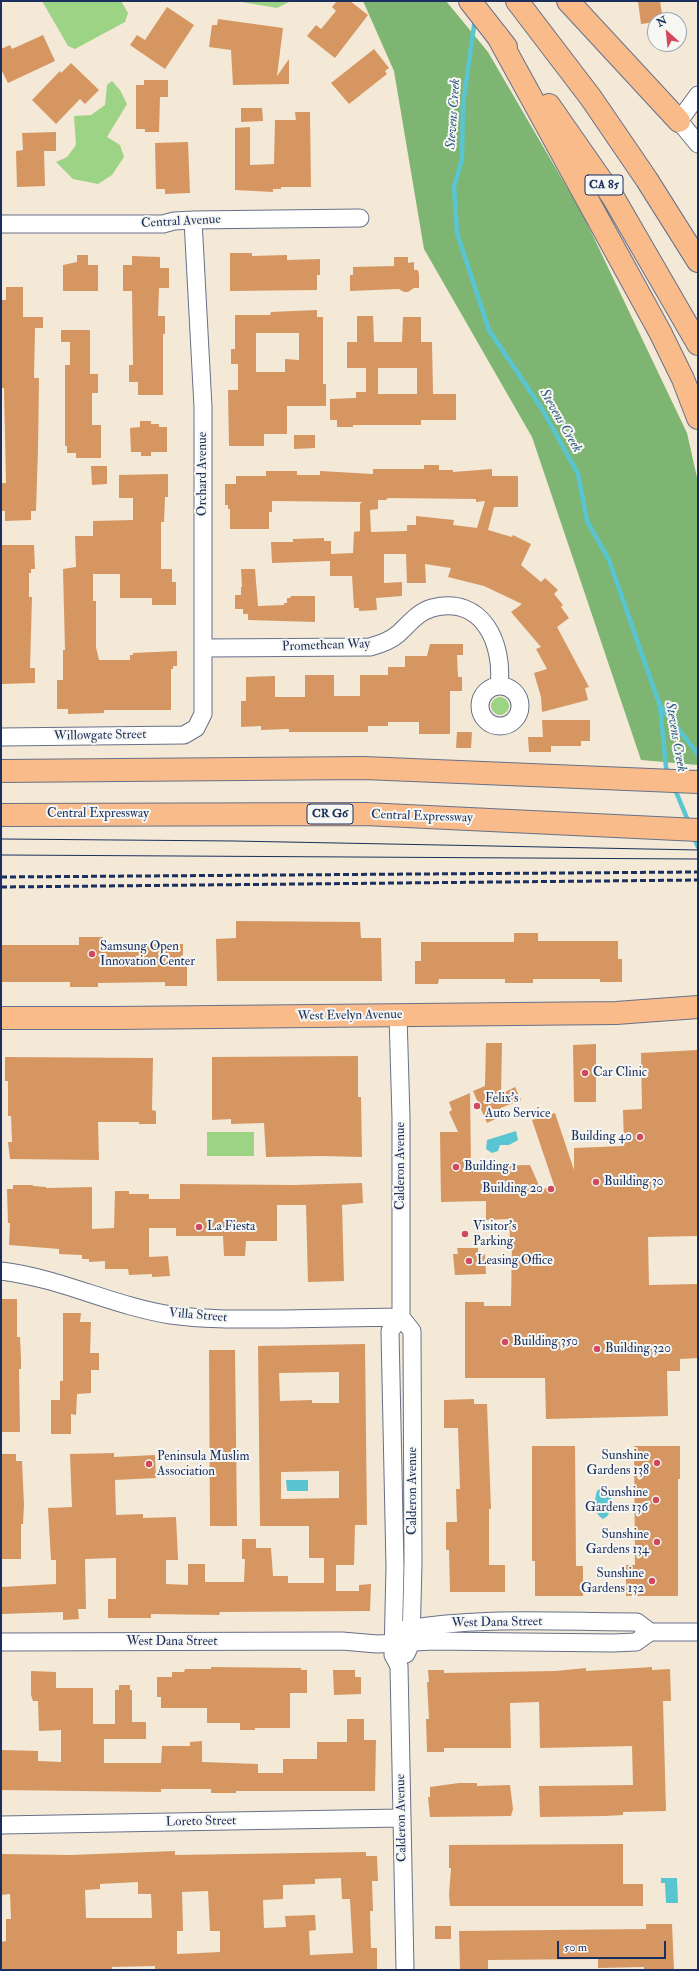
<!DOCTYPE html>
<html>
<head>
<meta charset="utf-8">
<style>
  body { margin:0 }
  #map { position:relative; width:699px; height:1971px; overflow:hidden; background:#f3e9d6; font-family:"IM FELL Double Pica",serif }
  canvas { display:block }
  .frame { position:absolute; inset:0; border:2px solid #1b2f5e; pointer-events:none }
  .north { position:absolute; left:647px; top:12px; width:40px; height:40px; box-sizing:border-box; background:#f6f6f2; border:1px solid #9ea6b7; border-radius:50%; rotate:333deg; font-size:11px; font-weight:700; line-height:16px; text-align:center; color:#1b2f5e }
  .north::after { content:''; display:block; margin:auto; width:14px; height:18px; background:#d1495b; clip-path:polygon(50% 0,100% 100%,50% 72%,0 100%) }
  .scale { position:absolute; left:557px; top:1941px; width:109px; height:18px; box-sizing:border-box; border:2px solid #1b2f5e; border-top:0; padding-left:5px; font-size:12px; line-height:14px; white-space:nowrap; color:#1b2f5e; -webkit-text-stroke:3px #f6f6f2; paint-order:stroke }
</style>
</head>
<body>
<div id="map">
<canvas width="699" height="1971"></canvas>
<div class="frame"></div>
<div class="north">N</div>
<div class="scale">50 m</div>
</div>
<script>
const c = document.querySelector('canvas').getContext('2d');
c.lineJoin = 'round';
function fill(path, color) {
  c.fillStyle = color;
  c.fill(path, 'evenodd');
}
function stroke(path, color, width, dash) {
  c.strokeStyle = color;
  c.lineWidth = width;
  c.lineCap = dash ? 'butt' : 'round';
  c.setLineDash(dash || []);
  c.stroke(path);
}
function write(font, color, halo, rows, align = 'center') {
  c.font = font + ' "IM FELL Double Pica",serif';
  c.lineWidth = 4;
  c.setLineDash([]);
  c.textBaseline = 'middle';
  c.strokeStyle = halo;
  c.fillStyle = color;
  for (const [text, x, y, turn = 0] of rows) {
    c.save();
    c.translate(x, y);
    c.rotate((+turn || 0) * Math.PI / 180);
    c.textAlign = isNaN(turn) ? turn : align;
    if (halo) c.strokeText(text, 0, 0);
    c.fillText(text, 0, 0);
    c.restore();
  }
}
fill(new Path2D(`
  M42 1H121L128 13 125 22 75 49 68 46Z
  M236 1H291L277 8Z
  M112 81 120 90 127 104 107 137 120 145 124 157 112 175 98 184 73 179 56 162 67 157 76 145 74 116 91 115 105 105 107 85Z
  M491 706a9 9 0 1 1 18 0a9 9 0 1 1-18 0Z
  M207 1132H254V1156H207Z`), '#9dd385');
fill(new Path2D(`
  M363 1H446L488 52 583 215 687 433 698 482V765L641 760 532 437 424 249 394 71Z`), '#7eb572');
fill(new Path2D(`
  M516 1131 518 1140 509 1145H500L498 1151 492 1153 486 1149 487 1140Z
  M286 1480H308V1491H287Z
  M603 1486C614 1492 615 1514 603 1519 593 1513 594 1501 597 1491Z
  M661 1878H677L678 1903H666L665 1883H661Z`), '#59c5d2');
stroke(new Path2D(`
  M475 19 463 105 462 159 454 187 457 233 489 330 542 409 578 474 587 521 609 560 660 706 666 767 669 775
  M661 707 698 754
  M674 787 689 823
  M693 835 698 847`), '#59c5d2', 4.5);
fill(new Path2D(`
  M337 1H350L368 15 335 58 307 36 316 25 321 29 336 11 332 7Z
  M638 1H660L663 20H655V22L641 24Z
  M167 7 194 25 165 69 130 45 137 35 145 40Z
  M218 19 283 28 277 76 289 59V84L233 85 231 50 209 47 212 25H217Z
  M43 35 55 61 8 83 1 69V49L10 45 12 49Z
  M374 49 389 68 385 71 387 74 349 104 331 83Z
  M71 63 99 90 85 104 80 99 56 124 32 100 60 71 61 73Z
  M144 80H168V97H160L159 132H145V129H136V85H144Z
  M241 108H262L263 121 241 122Z
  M295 112H310L311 187H281V189H273V192L235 190V128L250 127V165L274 164 275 120H296Z
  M56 132V151H44L45 186 17 187 16 151 23 150 22 133Z
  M188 142 190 193 165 194V189H156L155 143Z
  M230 253H252V256L287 255V260L320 259V275H317V290L230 291Z
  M77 255H88V265H98V291H63V265L77 262Z
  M132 256 160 257V268H169V288H159L158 316H165V334H163V395H138V382H129V365H133L132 291H123V265H132Z
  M394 257H408V263L414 262V270H418L419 275V288H414L408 292H404L399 289 350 291V275H353V267L394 266Z
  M6 287H23V317H43V328H35L34 378H39L38 449 36 511H31V520L5 521V511H1V483H6L4 388H2L1 357V300H6Z
  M317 310V317H323V384H326V406H287V434H264V446H229L228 390H238V364H231V349H235V315H270L271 312ZM256 333H299V360L285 359V372H256Z
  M357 316H373L374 342H402L403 317H421V342H432L433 394H456V420H421V425H353V427H337V420H330V399L356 398V392H366V368H347V342H357ZM378 368H417V394H378Z
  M61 330H90V374H98V393H92V425H101V458H76V453H67V446H65V365H70V342H61Z
  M140 421H151V424H159V427H167V452H151V456H141V452H131L130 428 140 427Z
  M294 435H315V448L294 449Z
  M424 465H439V470H453V472L492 469V476H518V507H494L488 530 512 537 513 535 531 544 521 565 541 582 545 578 558 590 554 594 563 605 561 607 569 618 557 627 589 687 585 688 588 700 542 712 541 697 534 673 547 669 536 649 541 647 511 612 522 604 484 586 448 577 451 568 425 564 426 583H407L406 554H384V583L402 582V596L376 598 377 610 359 611V608H354L352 576H330V561L272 563 271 542H293V539L324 538V541H331V554L353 553 354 532 360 531V504L362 502 272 501V512H269V529H230V509H228V505H225V484H236V476H266V471H297V475H320V471L373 474V469H424ZM388 498 476 499V502L485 501 477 528 453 525 454 520 416 516V525H407V531L371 532 370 510 378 509V500H386Z
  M91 466H107V484L92 485Z
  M168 474V497H165L164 522H161V569H172V582H176V605H152V598H120V574H93V601H96V647L99 660H130V655H133V653L177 651V666H173V669H171V710H104V713L68 714V709H57V680H63V650H65L63 569 76 567 75 536H93V521L133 520V498H119V475Z
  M2 545H34L35 569H31V573H29V597H32L30 668H35V683L1 684Z
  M241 569H255L258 606 284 605V603H287V598H290L291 596H315V622L248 620V614H243V609H235V595H241V587H242Z
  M430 644H463V655H457L458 677H462V691H450V734H419V722H388V726H368V732H289V729L261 730V726L241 727V701H246V677L275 676V697H305V675H334V696H360V675H388V667H405V656H427Z
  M542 720H590V741H581V746H551V752H529L528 737H543Z
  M457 732H472L471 748H456Z
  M236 921 360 922 361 938H381L382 981H217L216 939 236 938Z
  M514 933H538V941H618V959H622V982H600V979H533V983H505V979H439L438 984H415V961H421V942H514Z
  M79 937H103V944H183V963H187V986H165V982L98 983V987H70V982H1V945H79Z
  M486 1043H502L501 1094 515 1087 521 1100 503 1107 506 1114 487 1123 473 1091 485 1086Z
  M596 1044V1102H574L573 1045Z
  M698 1050V1236L648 1237 649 1285 698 1284V1358L680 1359V1371H667L668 1416 546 1419 545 1378H465V1302H484V1306H511L512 1240H510L509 1219 486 1220V1201L441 1202 440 1132H458L449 1112 452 1110 449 1102 470 1093 471 1166 530 1165 541 1190 554 1185 532 1120 555 1113 574 1170V1148L624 1146 623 1110 642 1109 641 1053Z
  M358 1056V1097H361L362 1157 322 1156 266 1157 264 1123 231 1124V1119L212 1120V1057Z
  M5 1057 153 1058 152 1110 156 1111V1124H139V1122H98L99 1160 10 1159 8 1142H12L11 1116H8V1081H5Z
  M362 1183 363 1203 342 1205 344 1281 308 1282 306 1205H277V1241H246L245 1256H224L223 1236H176V1228H149V1257L168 1256 170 1276 152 1277V1274L129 1275 128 1269H105V1261L89 1262V1259H82V1255L59 1254V1249L9 1245 10 1223H8L7 1189H13V1185H33V1186L46 1187V1188L92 1187V1229L114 1228 115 1191H129V1194H149V1199H180V1184L293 1185Z
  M457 1248H478V1254H485L486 1274 455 1275 453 1254H458Z
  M1 1299H17V1337H20L21 1358V1369H19L20 1432H1Z
  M63 1313H81L80 1322H91L90 1353H99V1370H91V1393L77 1394 76 1415 71 1414V1434H51V1400H60V1381H63Z
  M365 1344 367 1525H355L354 1565H336V1591H359V1585L371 1584 370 1611 220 1612 219 1615 151 1614V1618H108V1599H116V1558L85 1559 86 1609H78L79 1619 63 1620V1612L1 1614V1587L56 1584V1560H51L48 1508 72 1507 70 1454 114 1453V1457L155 1455 156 1478 115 1480 116 1515 143 1514V1518L176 1517 178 1560H166V1584L188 1585V1564H205V1582H244L245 1559H242V1539H256V1548H271L273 1576H288V1583H324V1558H309V1526H260L258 1346ZM339 1372V1403H312V1400L280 1401 279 1373ZM339 1471V1498L281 1499V1472Z
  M209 1350H235L237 1526H210Z
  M474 1399V1404H487L491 1509H489V1565H505V1592H450L449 1550H446V1522H457L456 1489H460L458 1428H444V1400Z
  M532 1446H575L576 1566H583V1596H535V1561H532Z
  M634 1446H680V1479H678V1596H626V1565H635Z
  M1 1454H16V1461H22L24 1505 23 1524H21V1559H1Z
  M211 1667 301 1668V1670H307V1693H290V1728H255V1730H240V1723H207V1708H161V1697H157V1677H172V1672H184L185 1669H211Z
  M652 1667V1670L670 1669 671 1701H663L666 1811 623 1812V1815L605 1816 540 1817 539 1786 633 1785 632 1746 540 1748 539 1702 510 1703 511 1748H444V1752H427L426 1719H429L427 1682H429L428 1670H444V1673L555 1671 586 1668V1671Z
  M333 1670H355V1677H361V1694L334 1695Z
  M31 1671 56 1672V1688H93V1724H115V1690H119V1685H130V1690H132V1722H146V1739H104V1763H161L162 1746H190V1742L202 1741V1762L258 1764V1773H283V1759H317V1742H347V1719H364V1740H376L375 1791H236V1793H211V1789H161V1792L1 1790V1750L38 1751V1761L61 1762V1730L39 1731 38 1701H33L31 1695Z
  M459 1783H477V1786L510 1785 513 1809 511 1816 430 1817 428 1797H430V1787Z
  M623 1844V1884H643V1906H450L449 1894 451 1868H449V1845Z
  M175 1851V1855L366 1852V1856H377L378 1881H372L373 1911H370L371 1948H377V1969L155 1970V1966L112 1967V1970H1V1942L6 1941V1919H11L10 1894 1 1895V1854L71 1855ZM341 1878 342 1899H350L353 1953 310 1955 309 1931 316 1930 315 1915 285 1916 286 1927 264 1928 263 1900 283 1899V1885L315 1884V1879ZM138 1882V1894H151L152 1918H86L85 1890 100 1889V1884ZM208 1891 210 1931H220V1952L177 1954V1931H183L182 1892Z
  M646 1924H672L674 1970H644V1967L598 1968V1959L488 1960V1970H460L459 1931 646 1929Z
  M435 1926H451V1939H435Z`), '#d59662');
const minor = new Path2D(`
  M698 95 679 121 698 144
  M1 224H163L174 221 193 220 360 218
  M205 648 370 647C381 644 390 641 398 634 409 624 418 612 432 608 483 595 504 644 499 686
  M480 706a20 20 0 1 1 40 0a20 20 0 1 1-40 0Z
  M1 737 184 735 196 728 203 714V407L193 220
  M398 1015 401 1118V1317L390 1331 395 1567 393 1655 399 1666 405 1970
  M1 1271C60 1278 113 1306 171 1315 208 1320 245 1319 283 1319 322 1318 362 1318 401 1317
  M401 1317 412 1331 413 1563 411 1643 406 1654
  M401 1630C479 1616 559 1622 637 1622L650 1632
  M1 1642 342 1641 377 1644 433 1641 613 1643 636 1642 650 1632H698
  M1 1825 401 1818`);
const major = new Path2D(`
  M1 1018H115L616 1013 698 1007`);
const highway = new Path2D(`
  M470 1 506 47
  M517 1 591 98 647 180 698 261
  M568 1 679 121
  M497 35 660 332 683 379 698 418
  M549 105 613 197 698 344
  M1 771 364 768 698 782
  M1 815 365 814 698 830`);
stroke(minor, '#677088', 19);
stroke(major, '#677088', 24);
stroke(highway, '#677088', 24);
stroke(minor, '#fff', 17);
stroke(major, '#fabb8b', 22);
stroke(highway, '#fabb8b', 22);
stroke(new Path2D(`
  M1 839 234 841 698 850
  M1 855 698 859`), '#1b2f5e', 1);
stroke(new Path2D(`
  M1 877 698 872
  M1 887 698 880`), '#1b2f5e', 3, [6, 3]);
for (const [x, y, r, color] of [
  [92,954,4,"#d1495b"],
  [585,1073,4,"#d1495b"],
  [477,1106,4,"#d1495b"],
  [640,1137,4,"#d1495b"],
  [456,1167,4,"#d1495b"],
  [596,1182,4,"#d1495b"],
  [551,1189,4,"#d1495b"],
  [199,1227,4,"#d1495b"],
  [465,1234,4,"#d1495b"],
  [469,1261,4,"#d1495b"],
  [505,1342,4,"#d1495b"],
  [597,1349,4,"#d1495b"],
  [657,1463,4,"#d1495b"],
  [149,1464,4,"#d1495b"],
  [656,1500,4,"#d1495b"],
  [657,1542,4,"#d1495b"],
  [652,1581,4,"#d1495b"]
]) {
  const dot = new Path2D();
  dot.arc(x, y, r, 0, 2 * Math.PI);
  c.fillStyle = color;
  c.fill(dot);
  stroke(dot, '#f6f6f2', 1.5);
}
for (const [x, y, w] of [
  [604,185,38],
  [330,814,46]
]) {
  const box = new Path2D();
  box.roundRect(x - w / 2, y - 10, w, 20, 3);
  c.fillStyle = '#f6f6f2';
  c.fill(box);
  stroke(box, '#1b2f5e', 1);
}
write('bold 12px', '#1b2f5e', null, [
  ["CA 85",604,185],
  ["CR G6",330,814]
]);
write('13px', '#1b2f5e', '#f6f6f2', [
  ["Central Avenue",181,222,-3],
  ["Orchard Avenue",203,474,-90],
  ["Promethean Way",326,646,-2],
  ["Willowgate Street",100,736,-1],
  ["Central Expressway",98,814],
  ["Central Expressway",422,817,2],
  ["West Evelyn Avenue",350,1016,-1],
  ["Calderon Avenue",401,1166,-90],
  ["Villa Street",198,1316,5],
  ["Calderon Avenue",413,1491,-90],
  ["West Dana Street",497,1623,-1],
  ["West Dana Street",172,1642],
  ["Calderon Avenue",402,1818,-91],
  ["Loreto Street",201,1822,-1]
]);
write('13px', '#1b2f5e', '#f6f6f2', [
  ["Samsung Open",100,947],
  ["Innovation Center",100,962],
  ["Car Clinic",593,1073],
  ["Felix's",485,1099],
  ["Auto Service",485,1114],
  ["Building 40",632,1137,"right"],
  ["Building 1",464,1167],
  ["Building 30",604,1182],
  ["Building 20",543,1189,"right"],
  ["La Fiesta",207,1227],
  ["Visitor's",473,1227],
  ["Parking",473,1242],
  ["Leasing Office",477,1261],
  ["Building 350",513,1342],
  ["Building 320",605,1349],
  ["Sunshine",649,1456,"right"],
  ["Gardens 138",649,1471,"right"],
  ["Peninsula Muslim",157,1457],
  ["Association",157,1472],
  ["Sunshine",648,1493,"right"],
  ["Gardens 136",648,1508,"right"],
  ["Sunshine",649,1535,"right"],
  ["Gardens 134",649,1550,"right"],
  ["Sunshine",644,1574,"right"],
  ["Gardens 132",644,1589,"right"]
], 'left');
write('italic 14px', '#2e5c81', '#f6f6f2', [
  ["Stevens Creek",454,114,-86],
  ["Stevens Creek",560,421,60],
  ["Stevens Creek",675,737,80]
]);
</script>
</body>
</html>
